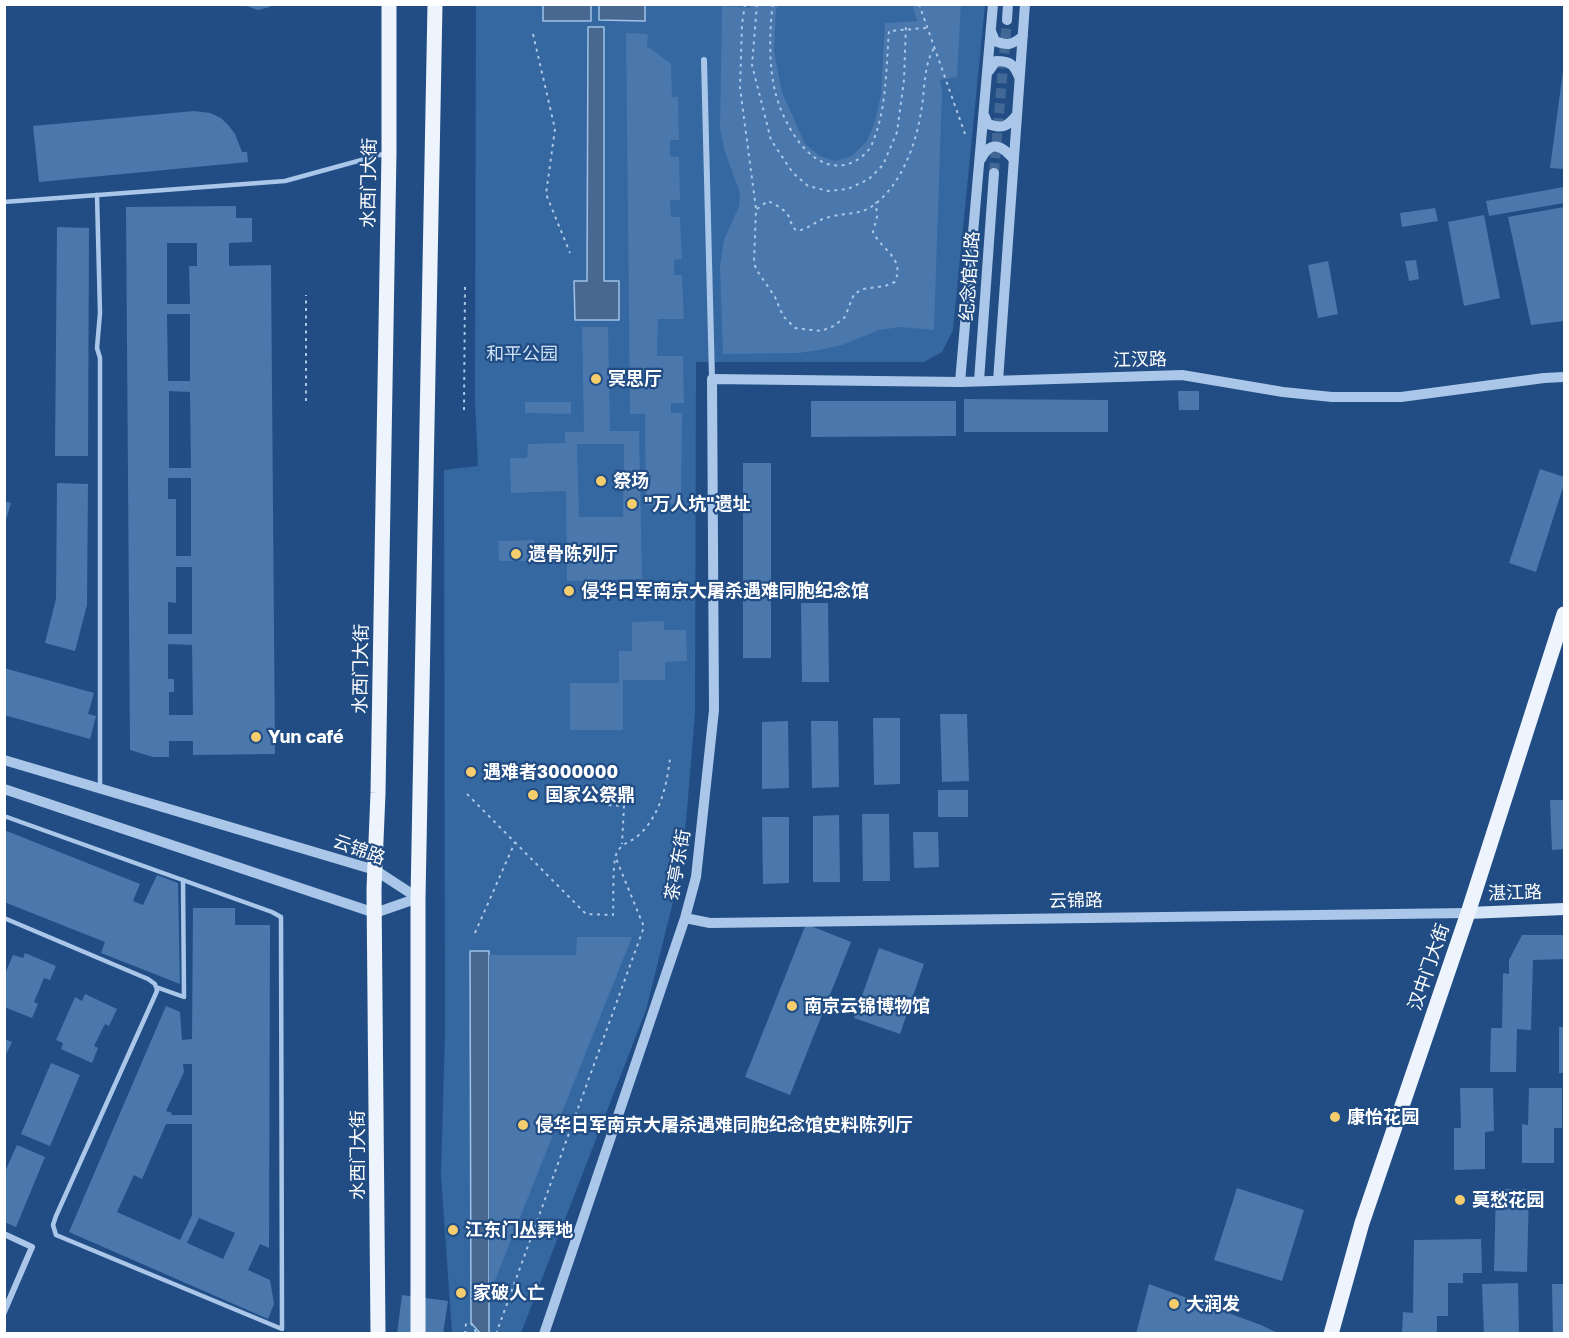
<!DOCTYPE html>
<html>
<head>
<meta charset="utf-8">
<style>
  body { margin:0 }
  #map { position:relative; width:1569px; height:1338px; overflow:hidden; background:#214d84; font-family:"Golos Text",sans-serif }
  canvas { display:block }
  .frame { position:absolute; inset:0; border:6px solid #fff; pointer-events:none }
</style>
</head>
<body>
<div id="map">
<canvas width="1569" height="1338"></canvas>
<div class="frame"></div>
</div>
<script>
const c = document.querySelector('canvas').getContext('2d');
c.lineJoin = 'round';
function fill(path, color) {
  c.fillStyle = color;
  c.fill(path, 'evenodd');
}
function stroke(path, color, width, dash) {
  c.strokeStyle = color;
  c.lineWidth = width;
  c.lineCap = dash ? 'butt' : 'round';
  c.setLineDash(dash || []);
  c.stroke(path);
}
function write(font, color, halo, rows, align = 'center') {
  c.font = font + ' "Golos Text","Noto Sans SC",sans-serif';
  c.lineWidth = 4.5;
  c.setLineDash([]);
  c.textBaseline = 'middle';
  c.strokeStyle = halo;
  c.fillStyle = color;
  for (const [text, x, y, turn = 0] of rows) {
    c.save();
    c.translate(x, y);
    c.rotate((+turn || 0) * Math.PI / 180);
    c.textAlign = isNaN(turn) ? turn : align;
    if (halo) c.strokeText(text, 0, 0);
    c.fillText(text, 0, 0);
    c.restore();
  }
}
fill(new Path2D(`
  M476 5H985L953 330 942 352 924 362H696L695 713 686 822 673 902 646 1010 521 1333H452L441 1175 445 1033 444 470 478 466 475 401Z`), '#3567a1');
const water = new Path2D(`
  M543 5H591V21H543Z
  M599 5H645V21L599 20Z
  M588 27H604V281H619V320H575L574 281H587Z
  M470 951H489V1333H480L471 1323Z`);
fill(water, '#486890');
stroke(water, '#9ec2ea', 1.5);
fill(new Path2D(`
  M241 4H270V7L258 10Z
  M751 4H778L776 11 774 50 782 92 805 144 820 156 835 161 852 156 867 141 875 121 881 95 885 23 917 21 912 4H961L957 77 940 80 942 92 934 330 901 327 879 330 842 345 820 350 798 353 723 354 720 266 724 240 739 206 740 193 725 152 720 129 722 6 750 8Z
  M626 33 648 34 647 46 671 64 672 97H678L679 140H670V156L679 157 680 200H670L671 217H680L682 259 674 260V275H682L684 319H658L657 356H683L684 403H671V413H682L681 504 646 505 645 414H630Z
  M1563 71H1564V169L1550 168Z
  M194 111 210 113 221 118 229 126 235 134 242 152H247L248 162 39 182 33 126Z
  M1564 187V203L1489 216 1486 201Z
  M236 206V218H252V242L229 243V266L271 265 275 754 193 755V741H169V757H153L130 750 126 207ZM167 243H197V266H189L190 304H167ZM167 314H190V381H168ZM169 391 190 392 191 468H169ZM168 478H191V556H176V499H168ZM176 567H192V634H168V602L176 603ZM168 644 192 645 193 715H169V692H174V679H168Z
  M1564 207V321L1531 325 1508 217Z
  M1435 208 1438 221 1402 227 1400 213Z
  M1484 215 1500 298 1464 306 1448 222Z
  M57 227 89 228 88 456H55Z
  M1416 260 1419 279 1409 281 1405 261Z
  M1328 261 1338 314 1318 318 1308 265Z
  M582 327H608L610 431H639L642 579 567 581 566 491 511 493 510 458H527L528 444 565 443V432H584ZM577 444H624L623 517H579Z
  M1178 391H1199V410H1179Z
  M964 399 1108 400V432H964Z
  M811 401H956V436L811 437Z
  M525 402H571V414L525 413Z
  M743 463H771V658H743Z
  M1540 469 1564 477V484L1536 572 1509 563Z
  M57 483 88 484 87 605 75 651 45 643 56 599Z
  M4 501 11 503 5 523H4Z
  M534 540V561H499L498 541Z
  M801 603H828L829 682H802Z
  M664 621V630H686L687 661 665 662V680H623V730H570V683H619V651H632V622Z
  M4 668 94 693 88 714 96 716 90 739 4 715Z
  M940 714H967L969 781 942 782Z
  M873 718H900V784L874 785Z
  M788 721 789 788 762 789V722Z
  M811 721H838L839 787 812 788Z
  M938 790H968V817H938Z
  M1550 800H1564V849L1552 850Z
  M862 814H889L890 881H863Z
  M839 815 840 882H813V816Z
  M762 817H789V883L763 884Z
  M4 830 140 884 133 901 143 905 157 875 178 883 180 984 101 953 105 942 4 902Z
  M913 832H938L939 867 914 868Z
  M193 908H235V925H270L269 1248 260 1244 248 1270 270 1280 274 1304 268 1319 69 1232 166 1006 180 1012 182 1040 192 1039ZM183 1064H192V1115H171L172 1113 166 1111 184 1072ZM166 1124H192V1215L180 1240 117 1212 134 1175 142 1179ZM199 1218 235 1233 223 1259 187 1243Z
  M806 924 851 942 790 1095 745 1077Z
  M1522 935H1564V959L1533 960 1531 1030 1517 1029 1516 1072H1490L1491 1028H1502L1503 973 1509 974V960Z
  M577 937H632L489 1295V955H576Z
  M879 948 924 964 900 1034 854 1018Z
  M25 953 56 966 50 980 44 978 34 1002 38 1004 32 1018 4 1007V976L13 955 23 958Z
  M85 994 117 1009 109 1026 105 1024 94 1046 98 1048 92 1063 61 1049 63 1043 56 1040 75 997 82 1001Z
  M1559 1027H1564V1073H1559Z
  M4 1039 12 1042 4 1059Z
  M51 1063 80 1075 50 1146 21 1134Z
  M1460 1088H1493L1494 1131 1485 1132V1169L1454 1170V1128H1461Z
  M1529 1088H1562V1128H1554V1163H1522V1124L1528 1125Z
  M17 1145 45 1157 16 1227 4 1222V1174Z
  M1237 1188 1304 1210 1282 1281 1214 1260Z
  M1496 1189H1529L1527 1272 1494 1271Z
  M1481 1239 1482 1273H1463V1283H1448V1316H1437V1334H1402L1403 1312 1413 1313 1414 1240Z
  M1518 1283 1519 1334H1484L1482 1284Z
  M1149 1284 1261 1325 1280 1334H1136Z
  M1552 1284H1564V1334H1553Z
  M402 1295 448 1301 443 1334H397Z`), '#4a77ac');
stroke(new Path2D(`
  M994 173 1007 20`), '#426896', 10, [10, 5]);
stroke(new Path2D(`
  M745 4 742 24 740 88 756 209 754 262 756 269 775 297 783 316 795 328 821 331 834 326 845 317 854 294 863 289 885 286 895 282C905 257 882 251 873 232L877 217 876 202
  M757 4 752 65 771 140 793 173 808 186 828 191 848 189 869 179 883 165 897 132 904 80 906 23
  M773 4C769 28 769 68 775 91 782 121 808 171 844 165 855 163 867 155 872 144 887 109 886 68 889 31L926 28
  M919 4 965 134
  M533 34 555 129 546 194 570 253
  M757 209 768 201C776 205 785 209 789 217 792 224 791 226 797 231 809 229 815 221 826 218 839 213 860 215 871 207 902 186 917 142 922 106 925 86 924 65 934 48
  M306 401V295
  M464 410 465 286
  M608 769 607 805 624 806 622 844
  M467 794 586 914 613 915C614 901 612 867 616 855 621 842 631 843 640 834 660 815 667 785 670 758
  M475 933 515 842
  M471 1323 477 1334
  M465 1334 466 1323
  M496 1334 644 927 615 856`), '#aac7e9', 2, [3, 4.5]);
stroke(new Path2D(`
  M97 195 100 313 97 348 100 358V789
  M4 202 285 181 387 153
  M4 816 272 912 281 917 282 1329 56 1235 53 1225 56 1216 157 991 155 984 148 979 4 918
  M156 987 184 997 183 880`), '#aac7e9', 4.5);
stroke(new Path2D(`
  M704 60 712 379
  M4 1234 32 1247 4 1312`), '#aac7e9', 6);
stroke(new Path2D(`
  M1007 20 1008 4
  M991 31 995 41C1008 46 1012 45 1023 36
  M989 71 996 61C1010 61 1014 64 1019 77
  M984 115 988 124C1002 129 1007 127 1016 116
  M981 159C991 139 1003 146 1014 160
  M979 381 994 173
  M998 381 1025 4
  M960 382 993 4
  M4 760 375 870 418 898
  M4 789 375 913 418 898
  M685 918 710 923 1468 913
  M544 1334 685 918 696 877 714 710 712 379 960 382 1182 375 1283 392 1332 397H1401L1544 378 1564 377`), '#aac7e9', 10);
stroke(new Path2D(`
  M1468 913 1564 909`), '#d5e4f7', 12);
stroke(new Path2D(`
  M378 1334 374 889 378 793 389 152V4
  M418 1334V898L435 4
  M1331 1334 1362 1223 1468 913 1564 614`), '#edf4fe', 15);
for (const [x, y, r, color] of [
  [596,379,6,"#f5cd6c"],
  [601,481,6,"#f5cd6c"],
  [632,504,6,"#f5cd6c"],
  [516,554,6,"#f5cd6c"],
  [569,591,6,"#f5cd6c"],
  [256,737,6,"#f5cd6c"],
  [471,772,6,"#f5cd6c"],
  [533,795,6,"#f5cd6c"],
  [792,1006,6,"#f5cd6c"],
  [1335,1117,6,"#f5cd6c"],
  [523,1125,6,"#f5cd6c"],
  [1460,1200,6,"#f5cd6c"],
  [453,1230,6,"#f5cd6c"],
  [461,1293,6,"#f5cd6c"],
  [1174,1304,6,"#f5cd6c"]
]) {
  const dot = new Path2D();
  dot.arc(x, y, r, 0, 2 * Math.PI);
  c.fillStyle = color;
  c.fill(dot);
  stroke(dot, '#214d84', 2);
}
write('18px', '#fff', '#214d84', [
  ["水西门大街",369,183,-89],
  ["纪念馆北路",970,276,-86],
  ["江汊路",1140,360,-1],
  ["水西门大街",361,669,-89],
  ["云锦路",359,850,20],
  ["茶亭东街",678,865,-80],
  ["湛江路",1515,893,-2],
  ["云锦路",1076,901,-1],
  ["汉中门大街",1429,967,-71],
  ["水西门大街",358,1155,-90]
]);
write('18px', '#cee1f7', '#214d84', [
  ["和平公园",522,354]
]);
write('bold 18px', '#fff', '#214d84', [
  ["冥思厅",608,379],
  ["祭场",613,481],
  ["\"万人坑\"遗址",644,504],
  ["遗骨陈列厅",528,554],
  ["侵华日军南京大屠杀遇难同胞纪念馆",581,591],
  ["Yun café",268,737],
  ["遇难者3000000",483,772],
  ["国家公祭鼎",545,795],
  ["南京云锦博物馆",804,1006],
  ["康怡花园",1347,1117],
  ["侵华日军南京大屠杀遇难同胞纪念馆史料陈列厅",535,1125],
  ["莫愁花园",1472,1200],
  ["江东门丛葬地",465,1230],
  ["家破人亡",473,1293],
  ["大润发",1186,1304]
], 'left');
</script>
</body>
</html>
